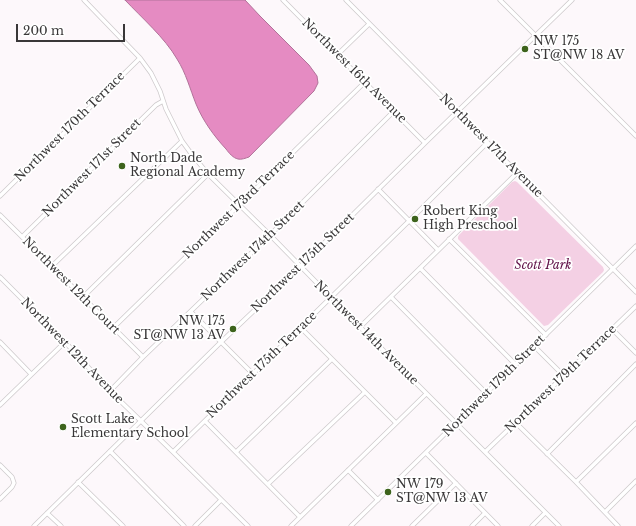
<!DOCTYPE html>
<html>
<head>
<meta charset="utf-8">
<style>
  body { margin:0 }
  #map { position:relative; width:636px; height:526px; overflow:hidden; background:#fdf8fb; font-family:"Libre Baskerville",serif }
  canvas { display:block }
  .scale { position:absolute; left:16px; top:24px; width:109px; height:18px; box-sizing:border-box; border:2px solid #393738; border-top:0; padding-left:5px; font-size:12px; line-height:14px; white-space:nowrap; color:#393738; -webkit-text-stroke:3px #fff; paint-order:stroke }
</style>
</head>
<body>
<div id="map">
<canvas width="636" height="526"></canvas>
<div class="scale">200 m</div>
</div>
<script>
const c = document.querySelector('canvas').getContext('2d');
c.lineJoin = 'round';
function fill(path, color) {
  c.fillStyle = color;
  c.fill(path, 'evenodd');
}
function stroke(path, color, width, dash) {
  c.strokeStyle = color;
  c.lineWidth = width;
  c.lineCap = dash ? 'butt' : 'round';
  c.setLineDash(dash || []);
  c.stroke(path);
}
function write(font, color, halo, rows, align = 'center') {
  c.font = font + ' "Libre Baskerville",serif';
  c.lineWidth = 3.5;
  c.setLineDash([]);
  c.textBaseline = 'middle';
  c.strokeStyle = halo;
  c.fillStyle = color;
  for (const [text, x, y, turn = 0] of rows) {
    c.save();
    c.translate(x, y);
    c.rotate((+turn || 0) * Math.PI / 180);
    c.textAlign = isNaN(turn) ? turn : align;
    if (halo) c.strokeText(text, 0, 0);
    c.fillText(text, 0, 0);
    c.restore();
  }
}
fill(new Path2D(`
  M515 181 517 182 603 267 604 270 603 272 548 325 544 326 458 239V237L459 235 512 182Z`), '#f4d0e4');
const water = new Path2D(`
  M125 0H245L260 16 309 65 317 76 318 83 314 91 249 157C246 158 241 160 238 159 233 158 229 153 226 149 214 136 203 121 196 104 190 89 186 73 177 59 165 38 142 18 125 0Z`);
fill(water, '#e58bc2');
stroke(water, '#b17299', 1);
const minor = new Path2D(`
  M84 0 140 58 151 73 160 91 166 109 182 141 190 152 208 174 270 235 360 327 559 526
  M283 0 425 143
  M346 0 636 292
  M500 0 636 136
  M337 55 369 24
  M378 189 438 250
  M0 196 140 58
  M0 215 143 357
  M22 237 156 105 163 101
  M449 239 546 335
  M52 266 182 141
  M420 268 516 365
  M0 277 65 342 111 392 173 452 248 526
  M83 297 208 174
  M391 297 487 394
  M191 312 253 374
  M300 327 396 423
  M360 327 517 173
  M113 328 365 82
  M612 329 636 353
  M0 342 31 374
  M534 346 564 376
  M110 391 143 357 270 235 394 111
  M0 405 65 342
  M205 421 300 517
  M516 423 576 482 618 526
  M110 451 184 526
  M173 452 409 221 487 143
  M236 452 332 359
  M485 452 636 306
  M426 453 498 526
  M547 454 636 364
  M0 465 12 477 14 483 12 487 0 499
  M348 470 378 500
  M78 482 123 526
  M576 482 636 423
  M268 484 365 392
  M605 512 636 481
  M47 513 61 526
  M34 526 221 342 300 267 425 143 572 0
  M195 526 221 500
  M291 526 426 394
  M351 526 636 246
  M412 526 456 483
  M472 526 485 513
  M532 526 545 513`);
stroke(minor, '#cdc9cb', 5);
stroke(minor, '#fff', 3.5);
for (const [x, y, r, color] of [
  [525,49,4,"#3d631c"],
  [122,166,4,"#3d631c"],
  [415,219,4,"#3d631c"],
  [233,329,4,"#3d631c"],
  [63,427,4,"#3d631c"],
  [388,492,4,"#3d631c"]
]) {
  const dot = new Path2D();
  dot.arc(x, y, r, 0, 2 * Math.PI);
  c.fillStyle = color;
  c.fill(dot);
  stroke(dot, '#fff', 1.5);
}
write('12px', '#393738', '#fff', [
  ["NW 175",533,42],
  ["ST@NW 18 AV",533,56],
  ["North Dade",130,159],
  ["Regional Academy",130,173],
  ["Robert King",423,212],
  ["High Preschool",423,226],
  ["NW 175",225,322,"right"],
  ["ST@NW 13 AV",225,336,"right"],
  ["Scott Lake",71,420],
  ["Elementary School",71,434],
  ["NW 179",396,485],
  ["ST@NW 13 AV",396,499]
], 'left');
write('12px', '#393738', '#fff', [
  ["Northwest 16th Avenue",354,71,45],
  ["Northwest 170th Terrace",70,127,-45],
  ["Northwest 17th Avenue",491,146,45],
  ["Northwest 171st Street",92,168,-45],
  ["Northwest 173rd Terrace",239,205,-44],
  ["Northwest 174th Street",253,251,-44],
  ["Northwest 175th Street",303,263,-44],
  ["Northwest 12th Court",71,286,45],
  ["Northwest 14th Avenue",366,333,45],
  ["Northwest 12th Avenue",72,351,46],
  ["Northwest 175th Terrace",262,365,-44],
  ["Northwest 179th Terrace",561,379,-44],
  ["Northwest 179th Street",494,386,-45]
]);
write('italic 12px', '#5e0e46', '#fff', [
  ["Scott Park",543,266]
]);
</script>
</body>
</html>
